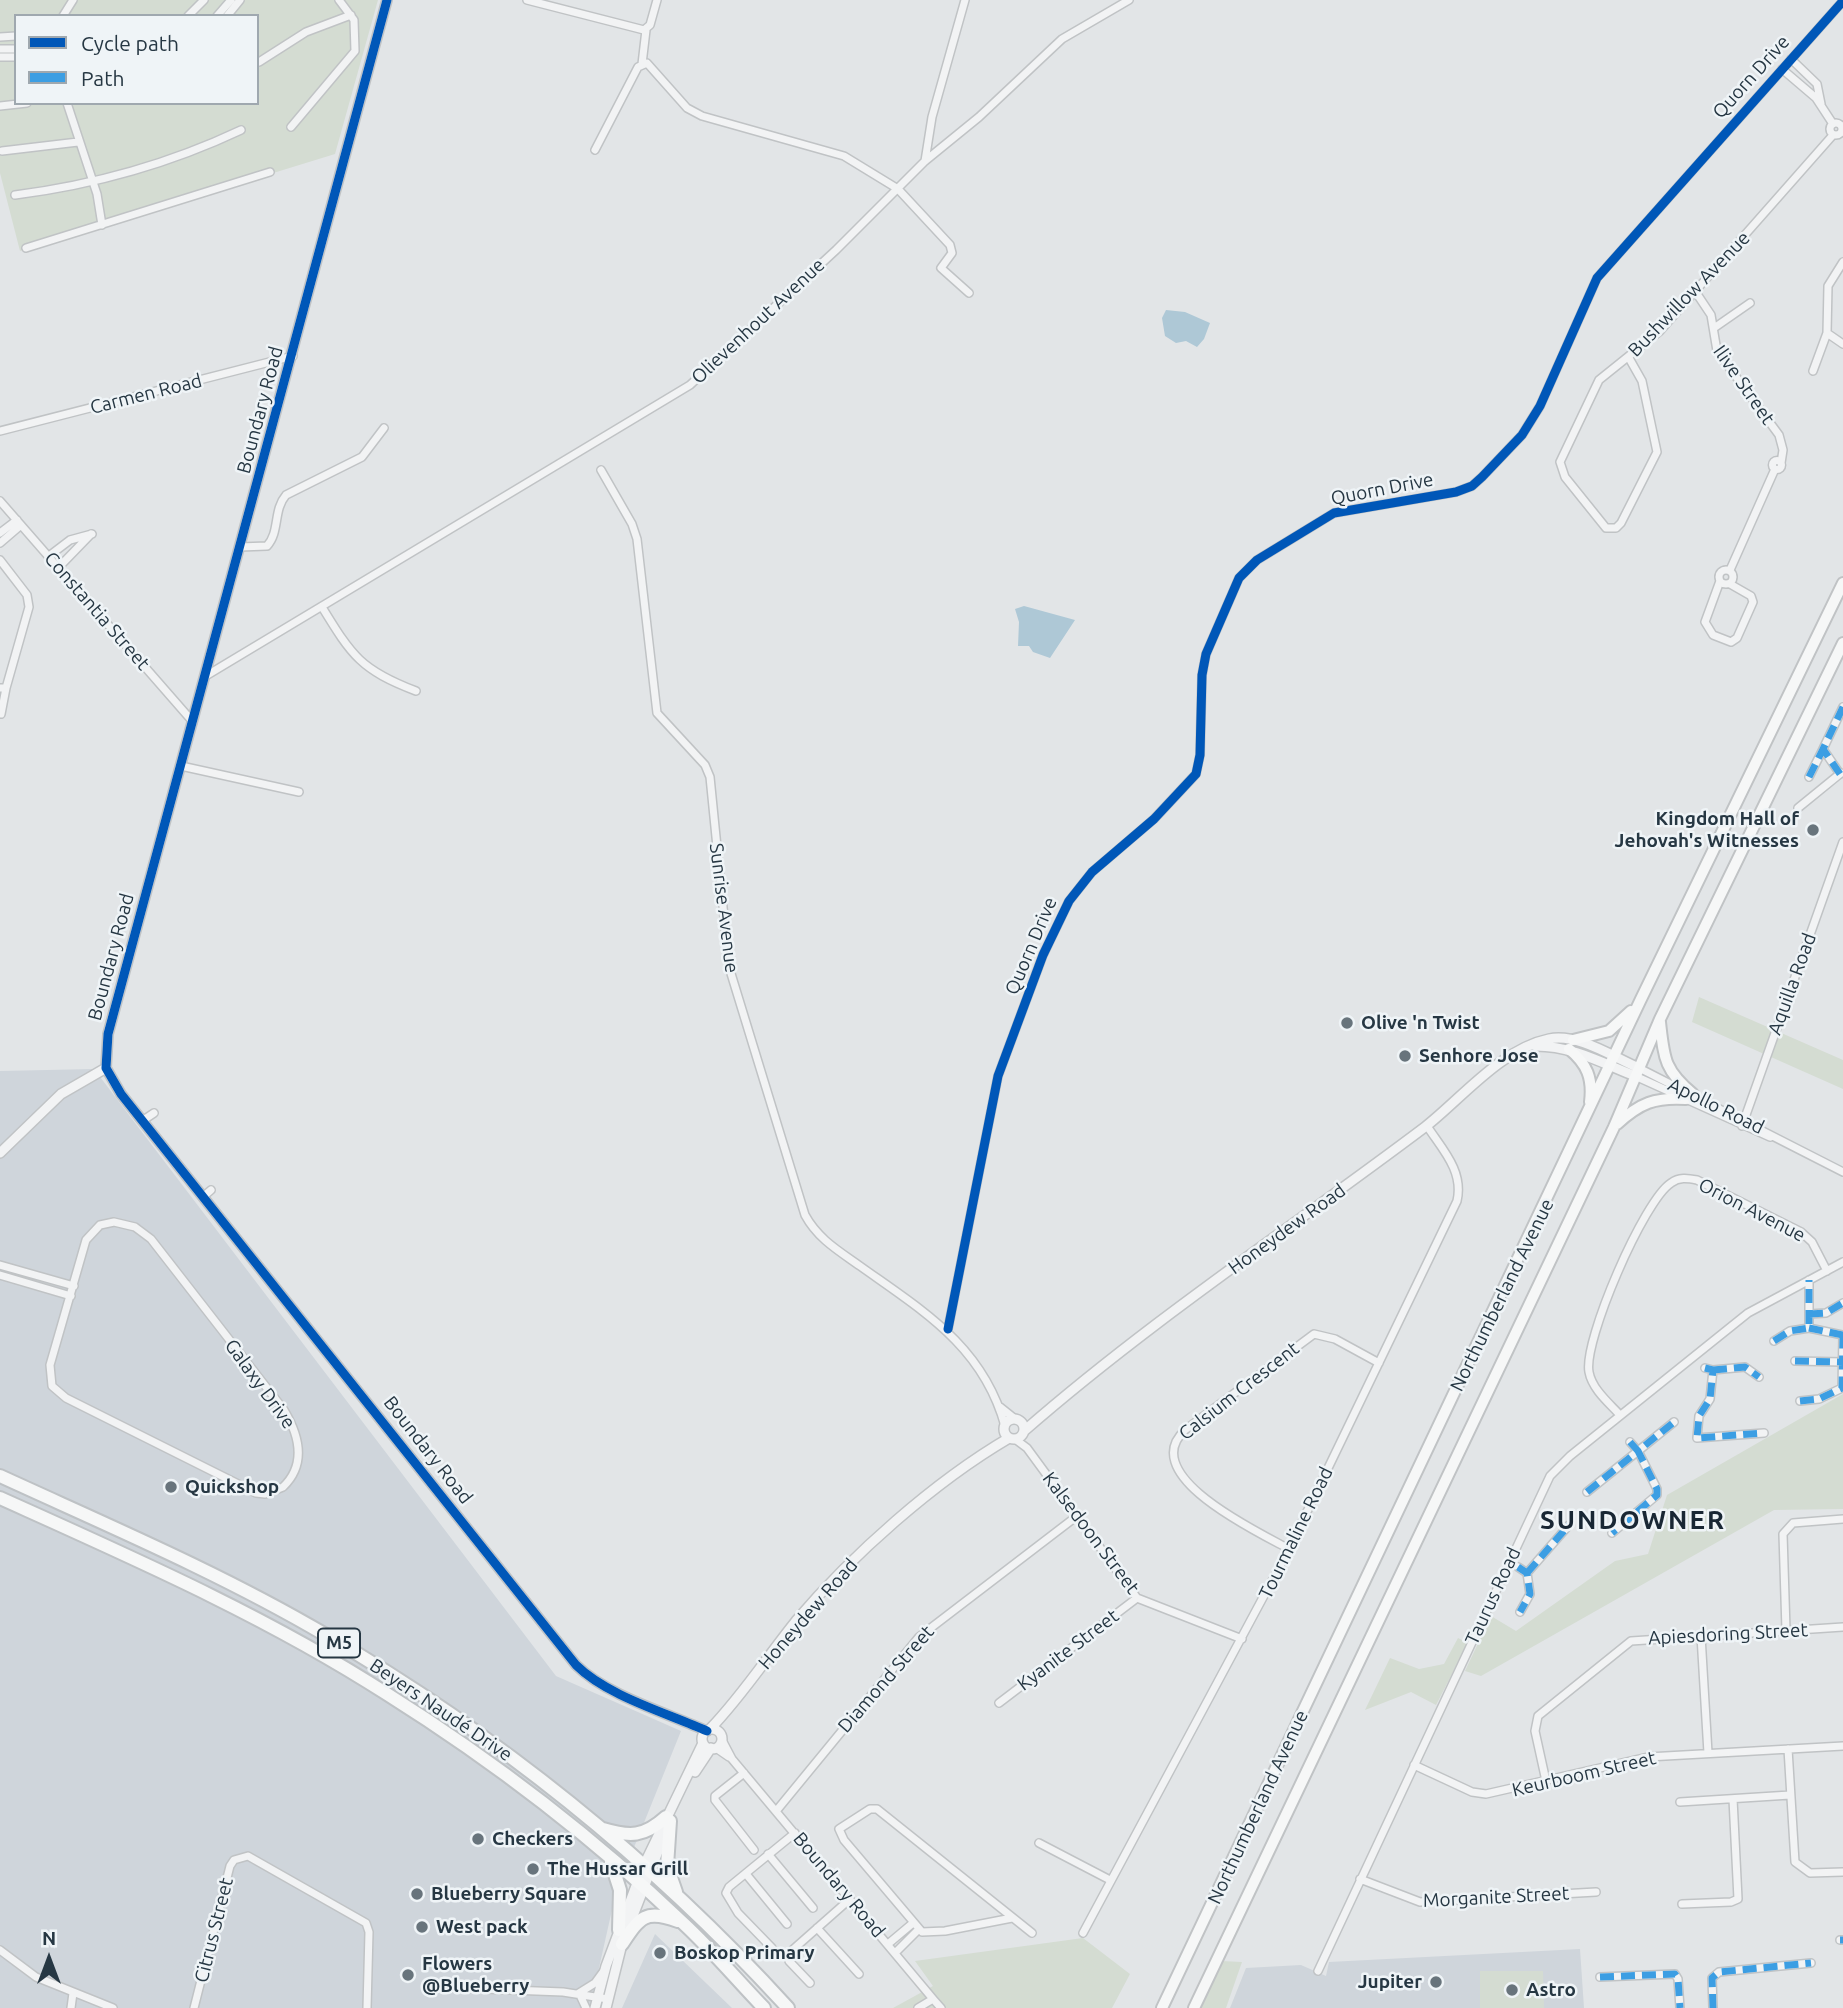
<!DOCTYPE html>
<html>
<head>
<meta charset="utf-8">
<style>
  body { margin:0 }
  #map { position:relative; width:1843px; height:2008px; overflow:hidden; background:#e2e5e7; font-family:Ubuntu,sans-serif }
  canvas { display:block }
  .legend { position:absolute; left:14px; top:14px; width:245px; height:91px; box-sizing:border-box; background:#eff4f7; border:2px solid #9fa8af; margin:0; padding:9px 12px; list-style:none; font-size:21px; color:#263743 }
  .legend li { display:flex; align-items:center; gap:14px; height:35px }
  .legend b { width:35px; border:2px solid #9fa8af }
  .north { position:absolute; left:14px; top:1924px; width:70px; height:70px; -webkit-text-stroke:5px #eff4f7; paint-order:stroke; rotate:0deg; font-size:19px; font-weight:700; line-height:28px; text-align:center; color:#263743 }
  .north::after { content:''; display:block; margin:auto; width:24px; height:32px; background:#263743; clip-path:polygon(50% 0,100% 100%,50% 72%,0 100%) }
</style>
</head>
<body>
<div id="map">
<canvas width="1843" height="2008"></canvas>
<ul class="legend">
<li><b style="height:9px;background:#0057b8"></b>Cycle path</li>
<li><b style="height:9px;background:#3c9ee3"></b>Path</li>
</ul>
<div class="north">N</div>
</div>
<script>
const c = document.querySelector('canvas').getContext('2d');
c.lineJoin = 'round';
function fill(path, color) {
  c.fillStyle = color;
  c.fill(path, 'evenodd');
}
function stroke(path, color, width, dash) {
  c.strokeStyle = color;
  c.lineWidth = width;
  c.lineCap = dash ? 'butt' : 'round';
  c.setLineDash(dash || []);
  c.stroke(path);
}
function write(font, color, halo, rows, align = 'center') {
  c.font = font + ' Ubuntu,sans-serif';
  c.lineWidth = 5;
  c.setLineDash([]);
  c.textBaseline = 'middle';
  c.strokeStyle = halo;
  c.fillStyle = color;
  for (const [text, x, y, turn = 0] of rows) {
    c.save();
    c.translate(x, y);
    c.rotate((+turn || 0) * Math.PI / 180);
    c.textAlign = isNaN(turn) ? turn : align;
    if (halo) c.strokeText(text, 0, 0);
    c.fillText(text, 0, 0);
    c.restore();
  }
}
fill(new Path2D(`
  M94 1069 556 1676 681 1731 616 1892 590 2008H0V1071Z
  M655 1934 732 2008H622Z
  M1580 1949 1584 2008H1230L1246 1968 1301 1965 1326 1976 1329 1962Z`), '#cfd5db');
fill(new Path2D(`
  M0 0H378L335 154 20 251 0 173ZM16 16H257V103H16Z
  M1699 997 1843 1060V1089L1692 1022Z
  M1843 1394V1509L1774 1510 1481 1676 1465 1671 1491 1616 1516 1631 1615 1561 1648 1554 1667 1495Z
  M1458 1638 1468 1643 1436 1705 1411 1692 1365 1710 1390 1658 1419 1669 1444 1664Z
  M1083 1938 1130 1974 1112 2008H893L933 1986 915 1961Z
  M1221 1961 1242 1962 1226 2008H1200Z
  M1480 1971H1543L1544 2008H1480Z`), '#d4dcd2');
fill(new Path2D(`
  M1166 310 1185 312 1210 323 1204 339 1197 347 1186 341 1176 343 1165 336 1162 318Z
  M1024 606 1075 620 1050 658 1033 652 1029 646H1018L1019 622 1015 609Z`), '#aec8d6');
const minor = new Path2D(`
  M527 0 644 30 650 25 657 0
  M63 16 73 0
  M188 16 204 0
  M217 16 231 0
  M227 16 240 0
  M0 37 16 36
  M0 49H16
  M0 57H16
  M1791 59 1817 84 1821 104
  M259 62 306 32 351 15
  M642 64 646 30
  M1782 69 1816 98 1833 124
  M67 103 97 194 102 225
  M0 106 27 103
  M1830 129a6 6 0 1 1 12 0a6 6 0 1 1-12 0Z
  M291 127 355 51 354 20 339 0
  M595 150 638 67 647 63 687 108 702 116 844 156 898 189 950 245 952 253 941 268 969 293
  M2 151 78 142
  M925 161 932 117 965 0
  M15 195C93 185 169 164 241 130
  M26 248 270 172
  M1695 291 1711 315 1717 351 1779 435 1783 450 1781 463
  M1714 328 1750 303
  M1827 333 1843 344
  M1629 358 1642 381 1657 452 1621 523 1616 528H1606L1565 477 1560 462 1599 380 1660 331 1833 135
  M1813 371 1827 333 1828 286 1843 262
  M0 431 293 356
  M1772.5 465a4.5 4.5 0 1 1 9 0a4.5 4.5 0 1 1-9 0Z
  M601 470 632 524 637 539 657 713 705 765 710 777 729 967 805 1215C818 1239 839 1251 860 1266 923 1311 983 1346 1005 1426
  M0 501 193 722
  M0 533 17 520
  M0 543 21 525
  M240 547 267 546C280 532 273 510 286 495L362 457 384 428
  M49 556 70 540 92 534
  M0 560 27 595 29 607 6 688H0
  M59 567 91 534
  M1719 577a7 7 0 1 1 14 0a7 7 0 1 1-14 0Z
  M1730 570 1775 469
  M1720 581 1705 622 1713 635 1731 642 1737 638 1753 602 1751 596 1730 584
  M322 607C352 656 361 670 416 691
  M204 677 690 385 836 250 925 161 979 117 1062 39 1129 0
  M1 714 6 688
  M181 766 299 792
  M1840 774 1823 749 1843 707
  M1809 777 1823 749
  M1798 808 1841 773
  M1639 1068 1843 1172
  M1635 1076 1770 1137
  M142 1121 154 1113
  M1742 1126 1843 842
  M204 1196 211 1190
  M114 1222 135 1227 151 1239 284 1410C299 1435 307 1464 283 1487L265 1494 256 1493 66 1398 52 1386 50 1365 86 1240 100 1225Z
  M0 1265 74 1286
  M0 1275 71 1296
  M1809 1314 1826 1313 1843 1303
  M1809 1328 1843 1335
  M948 1329 998 1076 1043 955 1069 901 1092 872 1154 819 1196 774 1200 755 1202 675 1206 654 1239 578 1257 560 1334 513 1456 492 1472 486 1482 477 1522 435 1540 406 1597 278 1843 1
  M1774 1341 1790 1331 1809 1328V1280
  M1795 1361 1843 1362
  M1705 1368 1713 1370 1710 1399 1699 1416 1697 1438 1764 1433
  M1713 1370 1745 1367 1759 1377
  M1800 1401 1819 1399 1842 1388 1843 1335
  M1000 1407 1015 1419
  M1620 1415C1609 1403 1592 1389 1589 1372 1583 1341 1644 1200 1671 1183 1679 1177 1687 1178 1697 1180L1801 1232 1812 1242 1827 1271
  M1015 1439 1027 1448 1137 1598 1242 1639
  M1630 1442 1638 1451 1674 1422
  M1587 1492 1638 1451 1657 1489V1495L1612 1533
  M1289 1549C1258 1532 1136 1475 1185 1430L1314 1334 1335 1339 1379 1363
  M1518 1567 1527 1573 1530 1594 1520 1612
  M1527 1573 1569 1525
  M1786 1630 1783 1534 1793 1523 1843 1519
  M1701 1636 1708 1753
  M999 1703 1137 1598
  M722 1740 732 1759 933 1999 918 2008
  M716 1748 729 1757
  M1788 1749 1795 1862 1810 1873 1843 1872
  M1414 1765 1472 1792 1486 1794 1648 1757 1843 1746
  M744 1773 715 1796V1800L754 1850
  M1546 1781 1535 1731 1538 1716 1631 1641 1843 1627
  M1680 1802 1790 1795
  M777 1810 919 1637 1077 1516
  M1039 1843 1110 1880
  M768 1854 813 1908
  M746 1874 787 1924
  M1360 1879 1420 1902 1596 1892
  M1682 1904 1731 1902 1738 1899 1733 1799
  M1012 1918 945 1931 922 1932 844 1840 839 1829 870 1809H877L1032 1933
  M817 1928 859 1974
  M1083 1933 1289 1549 1457 1201C1464 1171 1442 1149 1427 1126
  M1840 1940H1843
  M888 1944 913 1923
  M772 1948 738 1913 726 1893 729 1887 795 1833
  M0 1950 36 1977 113 2008
  M895 1953 918 1930
  M1318 1971 1550 1476 1570 1456 1748 1313 1843 1262
  M1600 1977 1675 1974 1678 1979 1680 2008
  M810 1983 789 1961V1953L850 1899
  M432 1987 563 1992 608 1999
  M933 1999 941 2008
  M71 2008 73 1993
  M194 2008 230 1866 234 1860 248 1856 366 1923 369 1932 367 2008
  M586 2008 579 1993 595 1983 603 1972
  M1713 2008 1712 1978 1719 1972 1811 1963`);
const tertiary = new Path2D(`
  M387 0 108 1034 106 1068 121 1094 576 1665C607 1696 667 1713 707 1731
  M1536 1046C1572 1046 1602 1063 1635 1076
  M0 1153 61 1094 106 1068
  M1004 1429a10 10 0 1 1 20 0a10 10 0 1 1-20 0Z
  M1024 1431C1150 1321 1291 1228 1425 1127 1462 1098 1501 1049 1549 1039 1578 1033 1613 1057 1639 1068
  M710 1729C742 1696 767 1657 796 1621 852 1555 934 1482 1009 1438
  M702 1739a10 10 0 1 1 20 0a10 10 0 1 1-20 0Z
  M695 1772 711 1748
  M595 2008 606 1966 643 1867 703 1743
  M606 2008 622 1944 667 1828`);
const secondary = new Path2D(`
  M1660 1022C1664 1058 1664 1070 1693 1094
  M1573 1040 1609 1031 1631 1011
  M1569 1049C1587 1064 1593 1078 1590 1102
  M1617 1124C1640 1103 1655 1097 1686 1099
  M1162 2008 1641 999 1843 583
  M1194 2008 1614 1127 1660 1019 1843 643`);
const primary = new Path2D(`
  M0 1476C109 1526 220 1573 324 1634 496 1734 654 1861 788 2008
  M0 1498C131 1557 266 1616 387 1694 492 1760 594 1838 684 1924 712 1950 737 1980 764 2008
  M670 1821 667 1866 676 1892
  M603 1829C630 1837 644 1837 666 1817
  M611 1862 620 1890 619 1930
  M622 1944C640 1917 645 1909 678 1921`);
stroke(minor, '#c0c3c5', 10);
stroke(tertiary, '#c0c3c5', 12);
stroke(secondary, '#c0c3c5', 14);
stroke(primary, '#bec2c5', 16);
stroke(minor, '#f2f3f4', 7);
stroke(tertiary, '#f2f3f4', 9);
stroke(secondary, '#f6f7f7', 10);
stroke(primary, '#f6f7f7', 12);
stroke(new Path2D(`
  M1840 774 1823 749 1843 707
  M1809 777 1823 749
  M1809 1314 1826 1313 1843 1303
  M1809 1328 1843 1335
  M1774 1341 1790 1331 1809 1328V1280
  M1795 1361 1843 1362
  M1705 1368 1713 1370 1710 1399 1699 1416 1697 1438 1764 1433
  M1713 1370 1745 1367 1759 1377
  M1800 1401 1819 1399 1842 1388 1843 1335
  M1630 1442 1638 1451 1674 1422
  M1587 1492 1638 1451 1657 1489V1495L1612 1533
  M1518 1567 1527 1573 1530 1594 1520 1612
  M1527 1573 1569 1525
  M1840 1940H1843
  M1600 1977 1675 1974 1678 1979 1680 2008
  M1713 2008 1712 1978 1719 1972 1811 1963`), '#3c9ee3', 7, [14, 7]);
stroke(new Path2D(`
  M387 0 108 1034 106 1068 121 1094 576 1665C607 1696 667 1713 707 1731
  M948 1329 998 1076 1043 955 1069 901 1092 872 1154 819 1196 774 1200 755 1202 675 1206 654 1239 578 1257 560 1334 513 1456 492 1472 486 1482 477 1522 435 1540 406 1597 278 1843 1`), '#0057b8', 9);
for (const [x, y, r, color] of [
  [1813,830,7,"#68747c"],
  [1347,1023,7,"#68747c"],
  [1405,1056,7,"#68747c"],
  [171,1487,7,"#68747c"],
  [478,1839,7,"#68747c"],
  [533,1869,7,"#68747c"],
  [417,1894,7,"#68747c"],
  [422,1927,7,"#68747c"],
  [660,1953,7,"#68747c"],
  [408,1975,7,"#68747c"],
  [1436,1982,7,"#68747c"],
  [1512,1990,7,"#68747c"]
]) {
  const dot = new Path2D();
  dot.arc(x, y, r, 0, 2 * Math.PI);
  c.fillStyle = color;
  c.fill(dot);
  stroke(dot, '#eff4f7', 2.5);
}
for (const [x, y, w] of [
  [339,1643,42]
]) {
  const box = new Path2D();
  box.roundRect(x - w / 2, y - 14.5, w, 29, 5);
  c.fillStyle = '#eff4f7';
  c.fill(box);
  stroke(box, '#263743', 2);
}
write('bold 18px', '#263743', null, [
  ["M5",339,1643]
]);
write('19px', '#263743', '#eff4f7', [
  ["Quorn Drive",1751,77,-48],
  ["Bushwillow Avenue",1689,294,-46],
  ["Olievenhout Avenue",758,321,-43],
  ["Ilive Street",1744,385,55],
  ["Carmen Road",146,394,-14],
  ["Boundary Road",260,410,-75],
  ["Quorn Drive",1382,489,-11],
  ["Constantia Street",97,611,49],
  ["Sunrise Avenue",724,908,83],
  ["Quorn Drive",1031,946,-67],
  ["Boundary Road",111,957,-75],
  ["Aquilla Road",1792,984,-70],
  ["Apollo Road",1716,1106,26],
  ["Orion Avenue",1752,1210,27],
  ["Honeydew Road",1287,1229,-36],
  ["Northumberland Avenue",1502,1295,-64],
  ["Galaxy Drive",260,1384,54],
  ["Calsium Crescent",1239,1391,-38],
  ["Boundary Road",428,1450,52],
  ["Kalsedoon Street",1091,1533,53],
  ["Tourmaline Road",1296,1533,-64],
  ["Taurus Road",1493,1596,-65],
  ["Honeydew Road",808,1614,-49],
  ["Apiesdoring Street",1728,1634,-3],
  ["Kyanite Street",1068,1650,-37],
  ["Diamond Street",886,1679,-49],
  ["Beyers Naudé Drive",441,1710,34],
  ["Keurboom Street",1584,1774,-13],
  ["Northumberland Avenue",1258,1807,-65],
  ["Boundary Road",839,1885,50],
  ["Morganite Street",1496,1897,-3],
  ["Citrus Street",214,1930,-76]
]);
write('bold 19px', '#263743', '#eff4f7', [
  ["Kingdom Hall of",1799,819,"right"],
  ["Jehovah's Witnesses",1799,841,"right"],
  ["Olive 'n Twist",1361,1023],
  ["Senhore Jose",1419,1056],
  ["Quickshop",185,1487],
  ["Checkers",492,1839],
  ["The Hussar Grill",547,1869],
  ["Blueberry Square",431,1894],
  ["West pack",436,1927],
  ["Boskop Primary",674,1953],
  ["Flowers",422,1964],
  ["@Blueberry",422,1986],
  ["Jupiter",1422,1982,"right"],
  ["Astro",1526,1990]
], 'left');
c.letterSpacing = '2px';
write('bold 26px', '#192734', '#eff4f7', [
  ["SUNDOWNER",1633,1520]
]);
c.letterSpacing = '0px';
</script>
</body>
</html>
